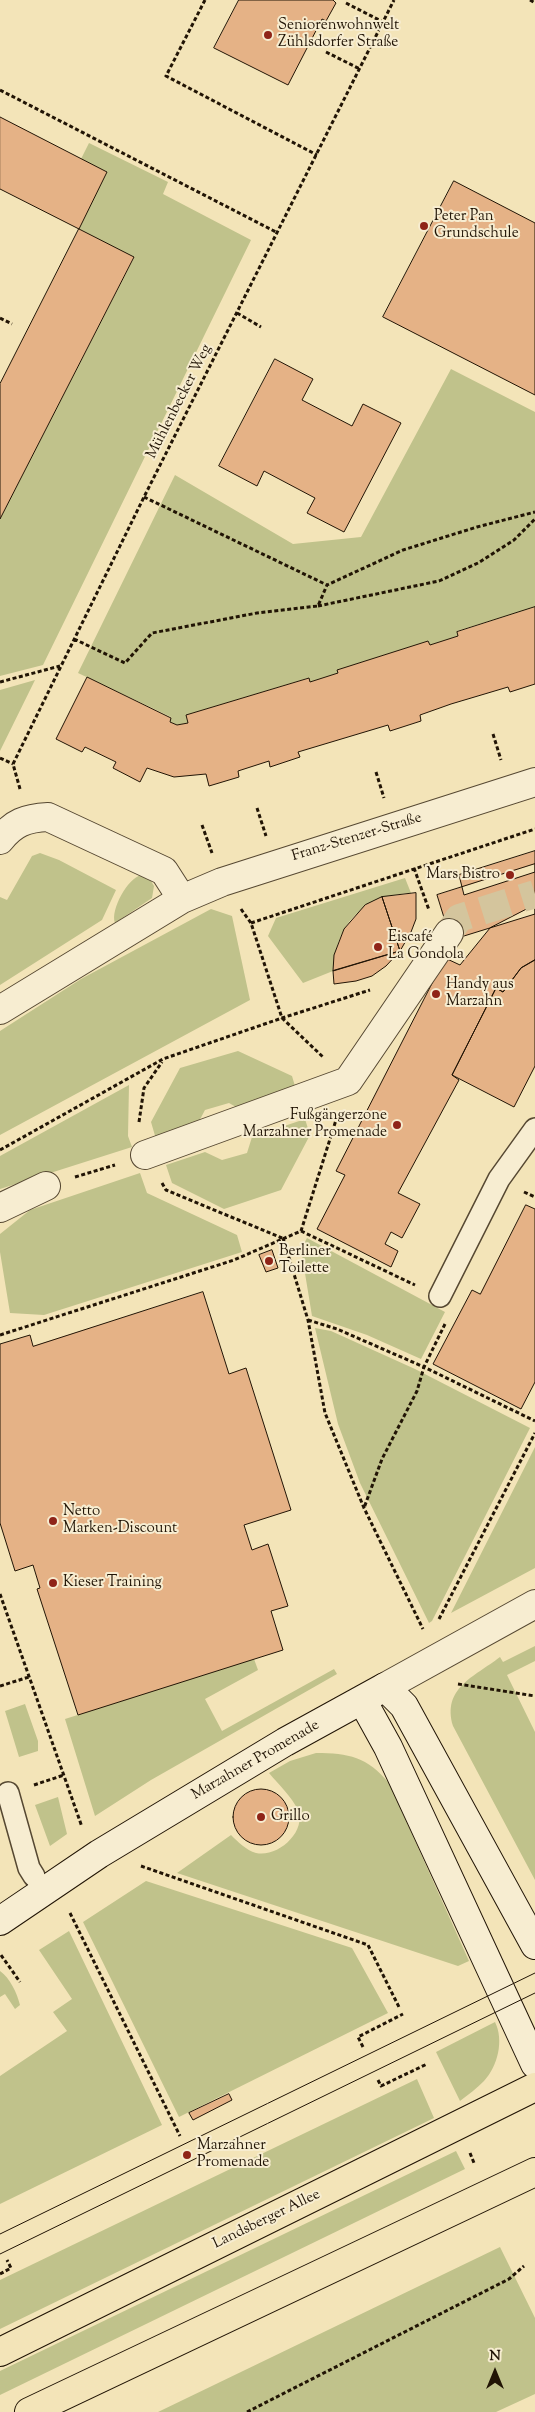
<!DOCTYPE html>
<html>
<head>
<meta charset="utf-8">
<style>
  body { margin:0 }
  #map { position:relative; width:535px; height:2412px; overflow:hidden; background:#f3e4b8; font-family:"Sorts Mill Goudy",serif }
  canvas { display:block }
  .north { position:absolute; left:470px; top:2347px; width:50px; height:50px; -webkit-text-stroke:4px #f7edd1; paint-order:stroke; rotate:0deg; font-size:14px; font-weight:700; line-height:20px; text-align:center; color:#211405 }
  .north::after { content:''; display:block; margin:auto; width:18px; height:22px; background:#211405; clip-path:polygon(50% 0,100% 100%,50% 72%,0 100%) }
</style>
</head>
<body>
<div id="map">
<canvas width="535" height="2412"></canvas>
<div class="north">N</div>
</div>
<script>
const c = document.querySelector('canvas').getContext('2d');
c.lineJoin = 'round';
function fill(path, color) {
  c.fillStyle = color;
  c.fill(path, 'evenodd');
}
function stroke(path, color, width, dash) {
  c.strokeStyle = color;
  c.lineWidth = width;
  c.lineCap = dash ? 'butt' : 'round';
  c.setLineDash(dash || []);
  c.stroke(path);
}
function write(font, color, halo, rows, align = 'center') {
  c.font = font + ' "Sorts Mill Goudy",serif';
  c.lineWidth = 4;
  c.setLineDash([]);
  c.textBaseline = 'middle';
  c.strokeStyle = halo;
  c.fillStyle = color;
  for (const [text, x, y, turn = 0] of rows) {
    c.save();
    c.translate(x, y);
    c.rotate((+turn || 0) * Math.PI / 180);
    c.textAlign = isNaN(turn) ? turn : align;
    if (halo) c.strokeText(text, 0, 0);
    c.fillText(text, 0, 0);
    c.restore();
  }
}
fill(new Path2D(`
  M89 143 168 182 163 194 251 240 43 665 0 676V519L134 258 79 229 107 172 81 159Z
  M451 369 535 412V607L457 631 458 636 430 645 428 641 337 670 338 673 310 682 308 678 186 715 188 723 177 725 170 722 171 717 78 673 175 475 293 544 361 537Z
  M35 680 0 751V690Z
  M40 853 59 860 116 890 102 920 0 985V897L7 900 32 856Z
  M141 875 148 876 154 886 152 898 115 923C110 910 128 878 141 875Z
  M405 878 411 893C363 896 336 923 333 971L303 983 268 936 276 918Z
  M211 909 232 916 250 1000 0 1135V1031L81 979Z
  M238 1051 292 1076 297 1093 243 1111 229 1103 205 1110 197 1125 156 1139 151 1122 180 1068Z
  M129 1085 128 1136 132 1147 0 1189V1156Z
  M305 1119 310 1135 281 1190 224 1209 172 1183 166 1165 205 1152 222 1160 247 1153 252 1137Z
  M140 1173 147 1193 237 1235 242 1252 44 1315 10 1313 0 1252V1234L30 1210Z
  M307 1238 445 1312 421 1359 367 1335 312 1316 301 1249Z
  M315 1328 331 1331 415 1369 530 1428 432 1621 429 1623 360 1483 338 1424Z
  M535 1447V1568L451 1613Z
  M535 1646V1661L507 1675 535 1732V1880L453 1726C442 1688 474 1677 500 1657L503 1662Z
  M254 1659 258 1670 205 1699 222 1731 334 1669 337 1674 151 1780 95 1816 65 1719Z
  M25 1704 38 1741V1751L19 1757 5 1711Z
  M316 1753C349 1753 367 1757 389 1783L469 1961 458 1966 177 1873 231 1835C238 1842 246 1850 256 1853 277 1858 307 1832 298 1810 292 1797 278 1784 269 1773L290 1761Z
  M58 1797 67 1834 50 1846 35 1805Z
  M146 1881 352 1948 388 2013 179 2117 83 1922Z
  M69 1931 162 2125 0 2204V2076L67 2031 53 2012 72 1999 39 1950Z
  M0 1971C10 1978 17 1993 20 2005L15 2009 5 1994 0 1997Z
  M495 2022C504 2040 498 2066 484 2081 477 2088 468 2095 460 2101L436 2052Z
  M417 2079 434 2118 0 2329V2280Z
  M456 2151 465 2169 0 2395V2371Z
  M500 2247 535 2318V2394L496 2412H158Z`), '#c0c28b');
const building = new Path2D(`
  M239 0H333L336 3 326 21 322 19 288 85 214 48Z
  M0 117 107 172 79 229 0 189Z
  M454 181 535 223V395L383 317Z
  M79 229 134 257 0 519V384Z
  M275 359 313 379 302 400 352 426 363 404 401 423 344 532 307 513 315 498 264 471 257 486 219 466Z
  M535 607V684L510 692 508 687 451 704 420 715 421 721 390 731 388 725 298 752 300 757 270 767 269 761 238 771 239 777 209 786 206 774 174 777 147 768 140 782 113 768 116 762 85 747 82 752 56 739 87 677 171 718 170 722 177 725 188 723 186 715 309 678 310 682 338 673 337 670 428 641 430 645 458 636 457 632Z
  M535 851V872L464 895 459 875Z
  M535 864V914L451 940 437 895Z
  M416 893V919L411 932 400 951 382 897Z
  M382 897 400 951 333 971 334 955 344 929 365 905Z
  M535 905V960L521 968 503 992 496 988 452 1075 459 1080 398 1193 420 1204 402 1238 391 1232 385 1244 398 1251 391 1267 317 1229 345 1175 336 1171 445 958 460 965 490 928Z
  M400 951 386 966 372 976 356 981 334 984 333 971Z
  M535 960V1066L514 1107 452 1075 496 988 503 992 521 968Z
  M526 1205 535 1209V1382L521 1409 433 1364 472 1290 480 1294Z
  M272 1250 278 1268 266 1272 259 1255Z
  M203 1292 229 1374 246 1368 291 1510 244 1525 252 1550 268 1544 288 1606 271 1611 283 1650 78 1715 37 1589 40 1588 33 1565 15 1571 0 1523V1344L30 1335 33 1346Z
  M233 1817a28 28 0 1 1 56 0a28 28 0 1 1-56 0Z
  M229 2094 232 2100 193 2120 189 2113Z`);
fill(building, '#e5b286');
stroke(building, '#211405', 1);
stroke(new Path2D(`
  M449 933 459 918 535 894`), '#d4c59d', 28, [28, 14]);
const lane = new Path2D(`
  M440 1296 499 1179 535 1129
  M8 1793 29 1868 34 1876`);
const street = new Path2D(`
  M0 840C13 823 26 818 48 817L164 871 182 899
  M0 1010 182 899 222 882 535 782
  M145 1155 348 1081 449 933
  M0 1208 46 1186
  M385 1687 535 1604`);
const secondary = new Path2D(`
  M362 1700 388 1747 535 2064
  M0 1921 99 1854 285 1742 385 1687 404 1706 535 1945`);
const primary = new Path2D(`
  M0 2352 535 2087
  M29 2412 535 2172`);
stroke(lane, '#564832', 24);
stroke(street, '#564832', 30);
stroke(secondary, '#211405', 30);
stroke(primary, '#211405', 30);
stroke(new Path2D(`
  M205 0 166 76 317 155
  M530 0 535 3
  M346 3 383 22
  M326 52 360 69
  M0 90 278 233
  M237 313 261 327
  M0 318 12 324
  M144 497 327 585
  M318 606 439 581 478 563 514 540 535 519
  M74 639 125 663 152 633 257 613 318 606 327 585 403 550 477 527 535 512
  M0 682 60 666
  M493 734 501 760
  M0 758 13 764
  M376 772 384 798
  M20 789 13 764 144 497 394 0
  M257 808 266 836
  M202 825 212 853
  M414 868 429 910
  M241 909 251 923 282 1018 323 1057
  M251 923 535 829
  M139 1122 144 1088 162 1062
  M0 1150 163 1059 282 1018 370 990
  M75 1177 115 1165
  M162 1183 166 1190 282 1238
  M524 1192 535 1197
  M301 1231 415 1285
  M283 1238 308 1320 325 1413 364 1508 423 1629
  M308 1320 337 1329 424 1367 417 1391 382 1459 364 1508
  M445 1324 424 1367 535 1421
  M0 1335 234 1260 301 1231 336 1120
  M0 1594 82 1827
  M439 1619 535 1433
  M458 1684 535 1696
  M0 1686 29 1677
  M34 1785 64 1775
  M141 1866 368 1945 399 2007
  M70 1913 180 2136
  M1 1955 20 1982
  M363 2047 358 2037 403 2014
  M378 2080 381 2086 427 2064
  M470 2153 474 2163
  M0 2274 11 2268 7 2260
  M247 2412 509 2279 524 2266`), '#211405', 3, [4, 2.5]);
stroke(lane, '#f7edd1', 21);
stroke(street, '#f7edd1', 28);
stroke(secondary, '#f7edd1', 28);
stroke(primary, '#f3e4b8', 28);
stroke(new Path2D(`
  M0 2234 535 1973
  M0 2254 535 1993`), '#211405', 1);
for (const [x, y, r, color] of [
  [268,35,5,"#8f2418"],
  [424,226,5,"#8f2418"],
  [510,875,5,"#8f2418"],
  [378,947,5,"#8f2418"],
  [436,994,5,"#8f2418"],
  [397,1125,5,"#8f2418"],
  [269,1261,5,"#8f2418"],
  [53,1521,5,"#8f2418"],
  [53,1583,5,"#8f2418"],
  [261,1817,5,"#8f2418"],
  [187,2155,5,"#8f2418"]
]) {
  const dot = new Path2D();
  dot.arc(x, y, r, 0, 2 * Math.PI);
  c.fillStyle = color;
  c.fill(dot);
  stroke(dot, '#f7edd1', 2);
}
write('15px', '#211405', '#f7edd1', [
  ["Seniorenwohnwelt",278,26],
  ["Zühlsdorfer Straße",278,43],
  ["Peter Pan",434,217],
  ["Grundschule",434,234],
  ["Mars Bistro",500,875,"right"],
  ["Eiscafé",388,938],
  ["La Gondola",388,955],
  ["Handy aus",446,985],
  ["Marzahn",446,1002],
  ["Fußgängerzone",387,1116,"right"],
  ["Marzahner Promenade",387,1133,"right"],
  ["Berliner",279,1252],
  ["Toilette",279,1269],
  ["Netto",63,1512],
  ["Marken-Discount",63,1529],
  ["Kieser Training",63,1583],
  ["Grillo",271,1817],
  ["Marzahner",197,2146],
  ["Promenade",197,2163]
], 'left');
write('15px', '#211405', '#f7edd1', [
  ["Mühlenbecker Weg",180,402,-63],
  ["Franz-Stenzer-Straße",357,838,-17],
  ["Marzahner Promenade",256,1761,-30],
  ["Landsberger Allee",267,2220,-26]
]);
</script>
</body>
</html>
